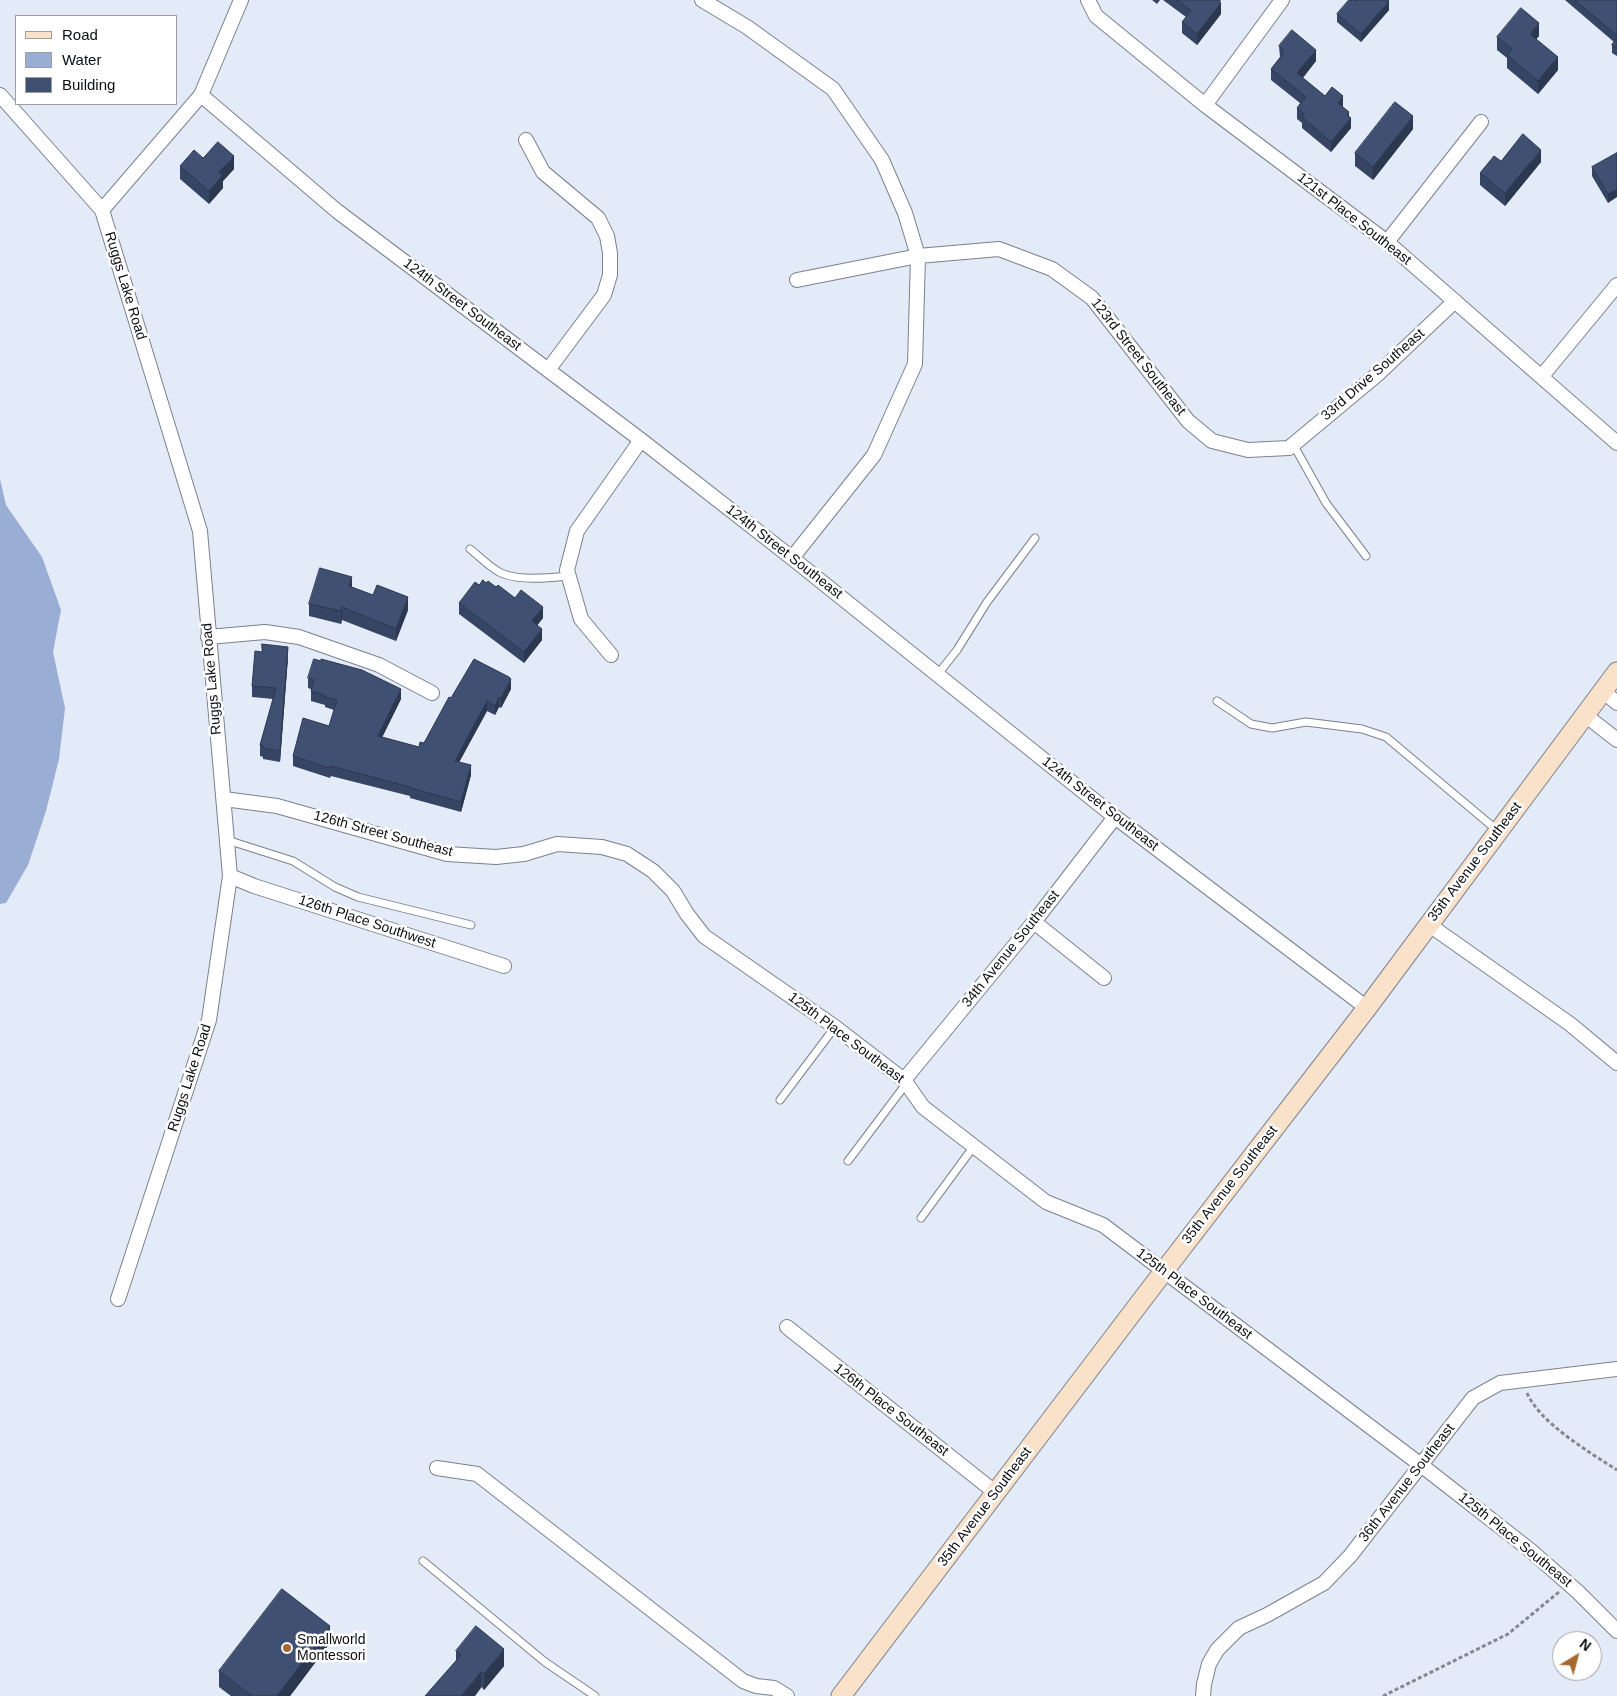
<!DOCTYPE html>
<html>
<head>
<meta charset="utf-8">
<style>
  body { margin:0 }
  #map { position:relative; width:1617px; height:1696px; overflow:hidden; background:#e4ebf8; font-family:Arial,sans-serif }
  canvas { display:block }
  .legend { position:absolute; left:15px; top:15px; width:162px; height:90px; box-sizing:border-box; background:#fff; border:1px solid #9d9ea0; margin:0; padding:6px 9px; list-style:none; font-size:15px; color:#0b0d11 }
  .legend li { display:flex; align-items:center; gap:10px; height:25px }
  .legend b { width:25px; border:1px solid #9d9ea0 }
  .north { position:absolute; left:1552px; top:1631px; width:50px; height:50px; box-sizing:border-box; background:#fff; border:1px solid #9d9ea0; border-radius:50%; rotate:37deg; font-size:14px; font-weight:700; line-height:20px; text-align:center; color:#0b0d11 }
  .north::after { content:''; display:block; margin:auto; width:18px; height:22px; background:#a6682e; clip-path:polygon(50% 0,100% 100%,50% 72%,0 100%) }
</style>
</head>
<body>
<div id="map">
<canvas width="1617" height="1696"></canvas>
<ul class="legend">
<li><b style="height:6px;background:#fae1c9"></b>Road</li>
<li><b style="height:14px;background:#9aadd5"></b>Water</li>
<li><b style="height:14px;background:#3f5073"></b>Building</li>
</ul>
<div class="north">N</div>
</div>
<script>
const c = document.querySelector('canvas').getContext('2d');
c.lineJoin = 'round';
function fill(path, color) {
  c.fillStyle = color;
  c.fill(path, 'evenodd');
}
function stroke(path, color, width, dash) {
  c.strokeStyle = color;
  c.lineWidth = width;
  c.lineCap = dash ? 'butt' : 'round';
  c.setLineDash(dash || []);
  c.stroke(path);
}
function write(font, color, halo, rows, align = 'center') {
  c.font = font + ' Arial,sans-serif';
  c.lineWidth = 5;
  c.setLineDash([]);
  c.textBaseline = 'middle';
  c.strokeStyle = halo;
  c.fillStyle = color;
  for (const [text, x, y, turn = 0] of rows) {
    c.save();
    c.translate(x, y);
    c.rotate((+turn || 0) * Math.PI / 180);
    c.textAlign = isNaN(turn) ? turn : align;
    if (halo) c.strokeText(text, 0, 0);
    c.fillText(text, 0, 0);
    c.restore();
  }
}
fill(new Path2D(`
  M0 479 6 505 42 557 61 610 53 652 65 708 59 759 46 811 28 865 6 903 0 904Z`), '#9aadd5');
const lane = new Path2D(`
  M1293 444 1326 503 1366 556
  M470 549C479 556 490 568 501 573 519 581 549 578 568 576
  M938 674 957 650 987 602 1035 538
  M1217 701 1251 724 1272 728 1306 722 1362 729 1386 737 1498 831
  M227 840 293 861 335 887 358 897 471 925
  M780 1100 835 1027
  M848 1161 906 1084
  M921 1218 974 1146
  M423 1561 545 1662 595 1696`);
const street = new Path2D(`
  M702 0 747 27 833 89 882 160 905 213 918 256 999 249 1052 269 1092 298 1188 421 1212 441 1248 450 1289 448 1379 373 1455 301
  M1088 0 1096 16 1205 105 1387 242 1617 443
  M0 95 102 210 200 531 230 876 209 1020 118 1299
  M201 95 337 211 641 440 792 558 1115 817 1367 1008
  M1205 105 1282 0
  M526 140 543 172 598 218 607 236 610 253V275L604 295 548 370
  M102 210 201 95 241 0
  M1387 242 1481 122
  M1542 376 1617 285
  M792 558 874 455 915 364 918 256 797 280
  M208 637 265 632 299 637 379 665 432 693
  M611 655 581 619 567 570 577 531 641 440
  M1603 691 1617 703
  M1585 715 1617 740
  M224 799 277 806 447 854 496 857 524 854 557 844 602 847 627 854 653 871 673 891 687 914 704 936 835 1027 904 1080 923 1107 1046 1202 1103 1225 1421 1465 1530 1550 1578 1592 1617 1631
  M230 876 254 886 504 966
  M1034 922 1104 978
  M1428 924 1570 1024 1617 1063
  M904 1080 1034 922 1115 817
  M787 1327 996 1493
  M437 1468 477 1474 743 1681 756 1686 774 1688 787 1696
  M1203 1696 1204 1684 1209 1664 1217 1650 1239 1628 1267 1615 1324 1583 1350 1556 1473 1398 1500 1383 1617 1369`);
const secondary = new Path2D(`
  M841 1696 1164 1271 1367 1008 1617 672`);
stroke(lane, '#7b818d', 9);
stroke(street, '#7b818d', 16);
stroke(secondary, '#7b818d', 21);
stroke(new Path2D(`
  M1527 1393C1540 1423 1589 1452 1617 1470
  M1383 1696 1508 1634 1559 1592`), '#838891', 3, [4, 2.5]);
stroke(lane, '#fff', 7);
stroke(street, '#fff', 14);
stroke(secondary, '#fae1c9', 19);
fill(new Path2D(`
  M1152 0H1160L1157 4Z
  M1163 0H1221L1220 2 1221 14 1197 45 1182 33V22L1186 17Z
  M1565 0H1617V56L1612 53V45L1614 42Z
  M1389 10 1361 42 1337 22V14Z
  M1539 36 1536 39 1558 70 1538 94 1507 68V58L1497 50V37Z
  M1279 46 1316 61 1303 78 1325 96 1343 107 1349 116 1351 128 1331 152 1302 128V123L1297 119V108L1300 103 1271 80V69L1280 57Z
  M1413 129 1373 180 1355 166V153Z
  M1617 153 1608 203 1592 176V167Z
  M203 158 234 169 223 181V188L209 204 180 179V166Z
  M1501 161 1541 162 1505 206 1480 185V173Z
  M479 585 496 587 515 598 543 618 537 625 542 640 524 663 459 614V603Z
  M352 587 408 610 396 641 342 620 341 624 309 616V604Z
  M288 657 280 762 263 759V757L260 756V745L273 699 252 697V686Z
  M308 678 401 699 382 737 419 747 424 743 451 698 511 689 501 708 499 707 495 715 487 711 459 762 471 775 461 812 410 798V796L331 776 330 778 293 766V756L329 726 334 710 325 707V705L311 701V689L308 688Z
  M330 1643 290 1696H231L219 1687V1671Z
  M456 1651 504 1666 484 1690 456 1660Z`), '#364563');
fill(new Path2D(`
  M1389 1V10L1361 42V34Z
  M1221 3V14L1197 45V34Z
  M1539 23V36L1530 46V34Z
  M1316 50V61L1297 84V73Z
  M1558 57V70L1538 94V81Z
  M1343 96V107L1338 114V103Z
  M1349 112V120L1351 118V128L1331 152V142Z
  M1413 116V129L1373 180V167Z
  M1541 150V162L1505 206V193Z
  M234 156V169L223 181V188L209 204V191L219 172Z
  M1617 189V197L1608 203V194Z
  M352 577V589L349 586Z
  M408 597V610L396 641V629Z
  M342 607V620L341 624V611Z
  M543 607V618L532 632V621Z
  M542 629V640L524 663V652Z
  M288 647V657L280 762V751Z
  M511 679V689L501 708V698Z
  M401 689V699L378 746V736Z
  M499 697V707L495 715V706Z
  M487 701V711L455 770V761Z
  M471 765V775L461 812V802Z
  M330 1626V1643L290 1696H277Z
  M504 1649V1666L484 1690V1674Z
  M481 1672V1688L475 1696H461Z`), '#2c3850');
const building = new Path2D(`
  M1177 0H1218L1221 3 1197 34 1182 22 1191 11Z
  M1349 0H1355L1356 1 1357 0H1388L1389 1 1361 34 1337 14Z
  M1575 0H1617V35Z
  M1521 8 1539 23 1530 34 1558 57 1538 81 1507 55 1512 49 1497 37Z
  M1292 30 1316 50 1297 73 1325 96 1332 87 1343 96 1338 103 1349 112 1347 115 1351 118 1331 142 1302 117 1304 114 1297 108 1306 97 1271 69 1283 54 1281 53 1284 50 1279 46Z
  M1617 38V48L1612 45Z
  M1395 102 1413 116 1373 167 1355 153Z
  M1523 134 1541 150 1505 193 1480 173 1494 156 1501 161Z
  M218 142 234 156 219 172 223 175 209 191 180 166 194 150 203 158Z
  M1617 153V189L1608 194 1592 167Z
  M320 568 352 577 349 586 373 595 377 585 408 597 396 629 342 607 341 611 309 604Z
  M483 580 486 583 488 581 496 587 498 585 515 598 521 590 543 607 532 621 542 629 524 652 459 603 475 582 479 585Z
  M262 644 288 647 280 751 263 748V746L260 745 276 688 252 686 255 651 262 652Z
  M314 659 321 661V659L362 670 401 689 378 736 419 747 420 742 424 743 449 697 451 698 474 659 509 677 511 679 501 698 499 697 495 706 487 701 455 761 471 765 461 802 410 788V787L331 766 330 768 293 756 303 718 329 726 337 700 325 697V695L311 691 314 679 308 678Z
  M282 1589 330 1626 277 1696H252L219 1671Z
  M476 1626 504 1649 484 1674 481 1672 461 1696H425L461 1655 456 1651Z`);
fill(building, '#3f5073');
stroke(building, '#2c3850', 1);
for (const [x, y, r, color] of [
  [287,1648,5,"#a6682e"]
]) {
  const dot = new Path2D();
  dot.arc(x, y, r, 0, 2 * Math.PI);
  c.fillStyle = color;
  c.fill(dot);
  stroke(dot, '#fff', 2);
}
write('14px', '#0b0d11', '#fff', [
  ["121st Place Southeast",1354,219,38],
  ["Ruggs Lake Road",125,286,73],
  ["124th Street Southeast",462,305,37],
  ["123rd Street Southeast",1138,357,52],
  ["33rd Drive Southeast",1373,375,-41],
  ["124th Street Southeast",784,552,38],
  ["Ruggs Lake Road",212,679,-95],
  ["124th Street Southeast",1100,804,38],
  ["126th Street Southeast",383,834,15],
  ["35th Avenue Southeast",1475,862,-53],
  ["126th Place Southwest",367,922,18],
  ["34th Avenue Southeast",1011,949,-51],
  ["125th Place Southeast",846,1038,37],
  ["Ruggs Lake Road",190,1078,-72],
  ["35th Avenue Southeast",1230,1185,-52],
  ["125th Place Southeast",1194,1294,37],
  ["126th Place Southeast",891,1410,38],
  ["36th Avenue Southeast",1407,1483,-52],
  ["35th Avenue Southeast",985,1507,-53],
  ["125th Place Southeast",1515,1540,39]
]);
write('14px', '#0b0d11', '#fff', [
  ["Smallworld",297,1640],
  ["Montessori",297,1656]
], 'left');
</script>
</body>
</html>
